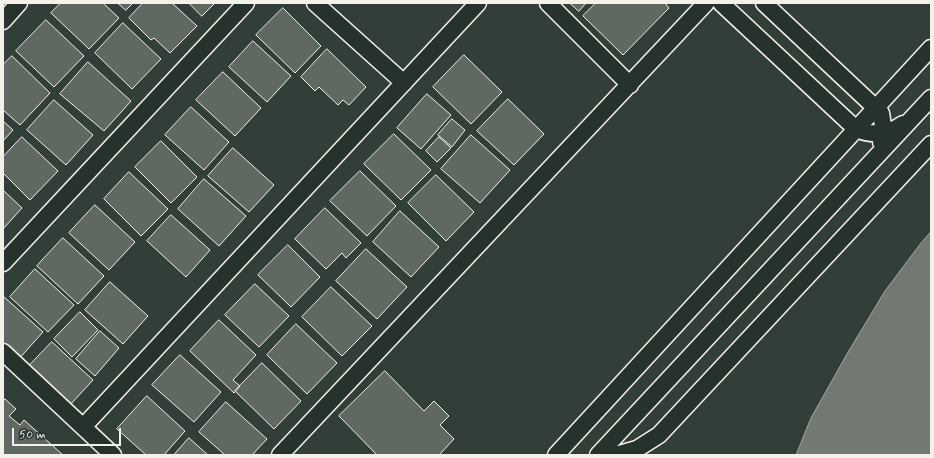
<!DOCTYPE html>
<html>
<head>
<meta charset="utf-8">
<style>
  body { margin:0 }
  #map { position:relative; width:934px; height:458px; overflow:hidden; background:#323e38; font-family:Mynerve,sans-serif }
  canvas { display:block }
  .frame { position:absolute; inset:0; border:4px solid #f4f1e8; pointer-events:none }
  .scale { position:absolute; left:12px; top:428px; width:109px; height:18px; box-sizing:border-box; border:2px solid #f4f1e8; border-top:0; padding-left:5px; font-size:12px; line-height:14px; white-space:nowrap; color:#f4f1e8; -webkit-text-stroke:3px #26332d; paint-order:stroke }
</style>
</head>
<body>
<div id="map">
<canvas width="934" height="458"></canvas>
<div class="frame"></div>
<div class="scale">50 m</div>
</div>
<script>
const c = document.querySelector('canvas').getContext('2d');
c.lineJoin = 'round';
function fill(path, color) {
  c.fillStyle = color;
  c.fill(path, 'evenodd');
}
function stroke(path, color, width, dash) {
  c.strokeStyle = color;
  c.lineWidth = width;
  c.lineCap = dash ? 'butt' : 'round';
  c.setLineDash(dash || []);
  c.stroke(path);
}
const water = new Path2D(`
  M931 232V455H796L811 418 847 354 885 291 921 243Z`);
fill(water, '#727972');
stroke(water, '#a6a9a1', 1);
const building = new Path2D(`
  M61 3H103L119 18 89 49 51 13Z
  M118 3H133L126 10Z
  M143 3H172L197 26 170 53 154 38 151 40 129 18Z
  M189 3H215L202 16Z
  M570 3H586L579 11Z
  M596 3H665L669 8 623 55 583 16Z
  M283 8 321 46 295 73 256 35Z
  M46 20 84 56 54 87 16 51Z
  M123 23 161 59 132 89 95 53Z
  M253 41 291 76 267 102 229 67Z
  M327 49 366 87 349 105 343 100 338 105 319 87 315 91 301 77Z
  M464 55 502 92 471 124 433 87Z
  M12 56 50 93 20 125 3 110V65Z
  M88 62 131 101 104 131 60 94Z
  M223 72 261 108 235 136 196 100Z
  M427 94 451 115 421 149 397 128Z
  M508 99 544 134 514 165 477 131Z
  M54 100 93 135 66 165 27 130Z
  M191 107 229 142 204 170 165 135Z
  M452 119 465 130 452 147 438 135Z
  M3 121 13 130 3 141Z
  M394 134 431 170 401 200 364 164Z
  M471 135 510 170 480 203 441 169Z
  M22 137 58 171 30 200 3 173V157Z
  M439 137 451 148 437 162 426 151Z
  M161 141 197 177 171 203 135 167Z
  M233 148 274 185 249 212 208 176Z
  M360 171 396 206 367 236 330 201Z
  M129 172 168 209 141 236 104 199Z
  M436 175 474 212 446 241 408 203Z
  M204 179 246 216 219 246 178 209Z
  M3 190 22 208 3 229Z
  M95 205 135 242 109 270 69 233Z
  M325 208 361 243 346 258 342 253 326 269 295 239Z
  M400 211 439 247 411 277 373 242Z
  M171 215 210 250 186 277 147 241Z
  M63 238 104 276 78 304 37 266Z
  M288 245 320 277 291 307 258 275Z
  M366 249 407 287 377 319 336 281Z
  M35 269 74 305 48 332 10 297Z
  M110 282 148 316 123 344 85 310Z
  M255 284 289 316 259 347 225 315Z
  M331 287 372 326 342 356 302 317Z
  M3 296 43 332 17 361 3 348Z
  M80 312 98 330 72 357 54 339Z
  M219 320 256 355 233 380 240 386 234 393 190 351Z
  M296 324 337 363 307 394 267 355Z
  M100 331 119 348 95 376 76 359Z
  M52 342 93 380 69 406 28 367Z
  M180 355 221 392 194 422 152 385Z
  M262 363 301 401 274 429 235 391Z
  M385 371 424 411 434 401 449 416 440 425 454 439 439 455H377L339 416Z
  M147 396 185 431 164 455H146L117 429Z
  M5 399 16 409 9 416 20 425 24 420 63 455H3V402Z
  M226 402 267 439 252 455H225L199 432Z
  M189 438 208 455H174Z`);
fill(building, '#5f6861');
stroke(building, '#f4f1e8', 1);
const minor = new Path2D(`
  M315 3 404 83
  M548 3 630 85
  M721 3 856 129C872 136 889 134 903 124
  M764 3 881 113 883 126 881 142
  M3 21 19 3
  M3 263 246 3
  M3 352 113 455
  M83 427 478 3
  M280 455 706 3
  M556 455 931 48
  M598 455 931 98
  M616 455 637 449 659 435 931 144`);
stroke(minor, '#f4f1e8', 19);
stroke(minor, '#26332d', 16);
</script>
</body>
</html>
